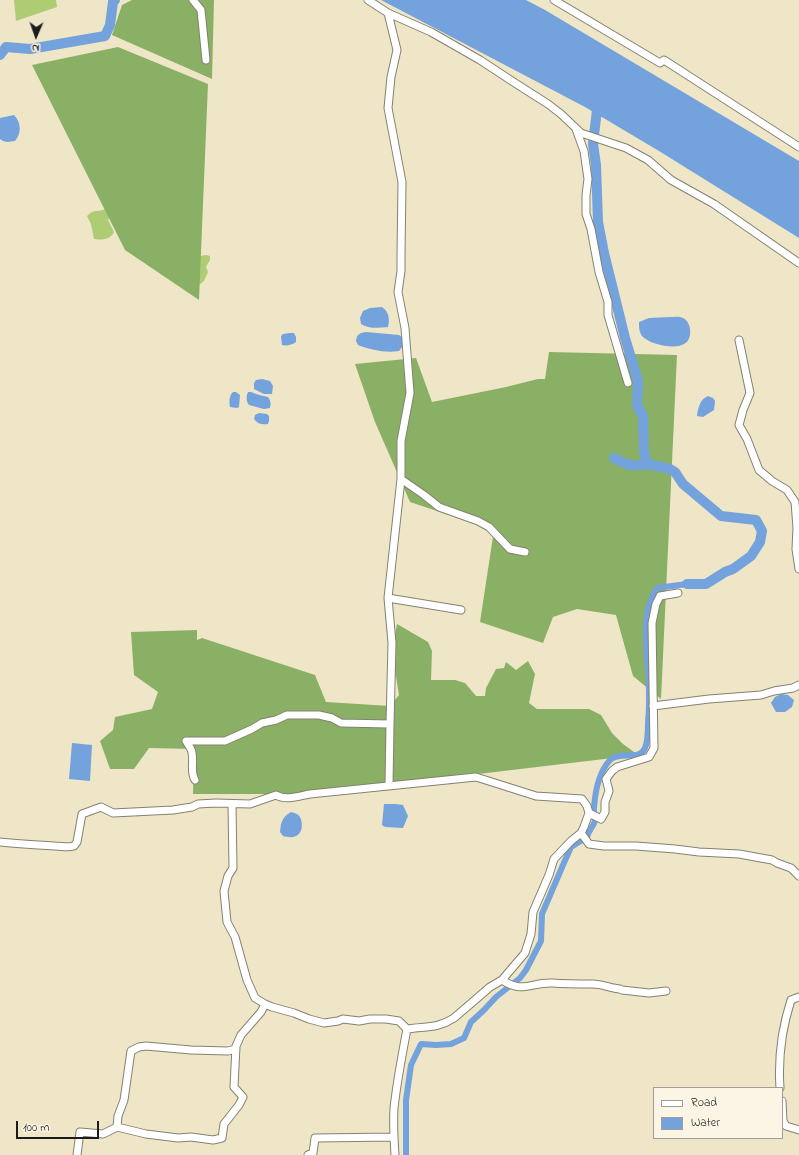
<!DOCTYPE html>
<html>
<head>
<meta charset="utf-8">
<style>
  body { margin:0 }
  #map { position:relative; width:799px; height:1155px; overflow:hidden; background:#eee6c7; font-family:"Indie Flower",sans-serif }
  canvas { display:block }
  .legend { position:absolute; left:653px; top:1087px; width:130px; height:52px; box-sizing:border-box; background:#fcf5e5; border:1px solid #a29e95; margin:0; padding:5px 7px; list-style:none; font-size:12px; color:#1c1c1c }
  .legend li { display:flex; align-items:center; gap:8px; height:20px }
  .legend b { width:20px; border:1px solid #a29e95 }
  .north { position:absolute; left:16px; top:16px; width:40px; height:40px; -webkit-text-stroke:3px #fcf5e5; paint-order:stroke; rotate:182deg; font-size:11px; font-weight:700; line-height:16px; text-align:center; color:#1c1c1c }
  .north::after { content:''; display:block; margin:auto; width:14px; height:18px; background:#1c1c1c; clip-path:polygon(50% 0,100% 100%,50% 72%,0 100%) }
  .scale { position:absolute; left:16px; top:1121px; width:83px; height:18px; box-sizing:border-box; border:2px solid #1c1c1c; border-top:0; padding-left:5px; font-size:12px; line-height:14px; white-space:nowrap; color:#1c1c1c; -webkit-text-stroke:3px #fcf5e5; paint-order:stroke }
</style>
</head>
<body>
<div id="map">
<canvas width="799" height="1155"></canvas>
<ul class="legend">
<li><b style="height:5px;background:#fff"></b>Road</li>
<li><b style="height:11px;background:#73a2dc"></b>Water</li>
</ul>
<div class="north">N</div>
<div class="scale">100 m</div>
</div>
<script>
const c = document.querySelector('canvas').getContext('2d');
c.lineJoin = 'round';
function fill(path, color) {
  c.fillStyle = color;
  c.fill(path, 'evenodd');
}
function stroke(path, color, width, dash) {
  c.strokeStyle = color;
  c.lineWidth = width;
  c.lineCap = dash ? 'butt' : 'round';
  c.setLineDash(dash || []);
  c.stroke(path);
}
fill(new Path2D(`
  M14 0H56L57 7 16 21Z
  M105 209 111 214 108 220 114 232C110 240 102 240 94 239L91 224 87 216C95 208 97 213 105 209Z
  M206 255 210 256V260L206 267 208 272 204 281 199 285 200 256Z`), '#aecc73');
fill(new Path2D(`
  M132 0H214L212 79 112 35 122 5Z
  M118 47 208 84 199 300 125 250 32 65Z
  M549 352 677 355 661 699 633 676 616 615 577 609 553 617 543 643 480 622 494 530 410 502 375 422 355 364 416 358 432 402 506 387 538 379H545Z
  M397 624 428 642 432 651 431 680H455L465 683 476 696H485L486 688 496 669 504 668 506 662 516 670 528 661 535 674 529 703 537 709H589L601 715 612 733 623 744 638 755 310 794H193L194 749 149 748 134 769H110L100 741 113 730 115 717 152 709 158 692 134 675 131 632 197 630V640L202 638 315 675 326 702 390 706 399 695 392 652Z`), '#8ab065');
fill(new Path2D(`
  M381 0H526L545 10 799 161V238L659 151 585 107Z
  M14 115C21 122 22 133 15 141 9 142 5 143 0 139V118Z
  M382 307C389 312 390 319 388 327 379 328 368 329 361 324L360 318 363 311 370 308Z
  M670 317C674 317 679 316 683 318 692 322 693 340 684 344 674 350 650 344 643 337 639 333 639 327 639 322L649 318Z
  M366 332 399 335 403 338 402 347 399 351C385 353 371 350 358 345L356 341 357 336 361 333Z
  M290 333H294L296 337V342C292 345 286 346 282 345L281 336 283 334Z
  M256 380 262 379 270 381 273 386 272 394H264L254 389V383Z
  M233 392H236L240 395 239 407 237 408 230 407C229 402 229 396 233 392Z
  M248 392H251L259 395 268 397C271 401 271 404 270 408L264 409 249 405C246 401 246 397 248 392Z
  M708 396 713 398 715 401 714 410 703 417 697 416C698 408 700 399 708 396Z
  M259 413 267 414 269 416V421L268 424C262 425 258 424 254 419L255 415Z
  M781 694 788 695 794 700 792 707 785 712H776L771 703 775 697Z
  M72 743 92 745 90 781 69 779Z
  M384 804H396L403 805 408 816 403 828 385 827 382 825Z
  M291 812C295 813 298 814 300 817 303 823 303 833 296 836 292 838 287 837 283 836L280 832C281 822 282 817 291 812Z`), '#73a2dc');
stroke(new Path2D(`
  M406 1155V1100L411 1065 421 1044 436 1045 451 1044 464 1038 471 1022 484 1010 496 997 520 978 526 970 541 941 542 914 563 865 571 847 587 837C589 830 594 825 595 821 596 817 593 812 594 808 595 793 599 772 610 760 620 750 639 762 645 748 648 741 648 731 648 723 650 702 649 680 647 659 646 641 645 623 649 605 651 599 654 593 657 588L687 584`), '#73a2dc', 6);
stroke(new Path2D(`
  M0 55 6 47 30 49 105 36 110 25 113 2 115 0
  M598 101 593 144 596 165 598 222 604 253 625 338 638 381 637 405 643 416 644 451 647 464 670 469 675 472 683 484 721 516 756 520 762 531 760 542 751 556 733 569 725 572 706 584H687
  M614 458C627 465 632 467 647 464`), '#73a2dc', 10);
const street = new Path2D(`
  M193 0 201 10 206 60
  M368 0 388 13 431 32 480 60 515 83 548 104 561 114 581 133 626 148 648 160 671 180 714 204 799 263
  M554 0 660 63 664 60 799 147
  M388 13 397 50 391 77 388 108 402 182 401 255V271L398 292 405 328 410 393 401 441V479L388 598 392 643 390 724 389 786
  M576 129 584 151 588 179 586 195V214L591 229 599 272 608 302V315L628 383
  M739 340 750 393 743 410 739 425 747 439 759 470 772 481 787 490 795 502 797 528 796 549 799 569
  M401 479 424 495 439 507 478 521 489 527 510 549 525 552
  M388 598 461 610
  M653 706 709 699 761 695 774 691 793 688 799 685
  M195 780C190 772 194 762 192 753 192 749 188 745 186 741H225L252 729 262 723 276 720 287 715H319L332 718 341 723 390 724
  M232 804 233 868 228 876 224 891 227 922 235 937 247 980 255 998 265 1004
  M589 813 601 819 605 812V802L609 791 606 779 612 771 617 767 649 757 654 748 652 623 656 604 660 596 678 593
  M581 833 589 844 604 846H636L675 849 699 852 739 854 772 860 777 863 791 868 799 876
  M0 842C18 844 36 845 55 846 62 846 67 848 74 846L77 842 82 814 101 807 113 813 173 810 192 807 198 804 216 803 250 804 276 795C286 801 299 796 310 794L476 777 536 796 582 799 587 806 589 813 584 827 581 833 571 841 554 859 549 875 533 912 531 934 525 953 502 980 490 987 454 1018C437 1029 425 1026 407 1029 402 1055 397 1081 394 1108 393 1124 394 1140 395 1155
  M502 980C523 994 531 982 552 983 566 984 579 984 593 984 601 984 611 988 620 989L622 990 649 993 666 991
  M780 1088C778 1059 782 1028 791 1000L799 997
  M782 1101 783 1121 786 1126 799 1130
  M117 1127 118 1116 124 1100 131 1051 139 1047 146 1046 191 1050 228 1051 236 1049
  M77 1155 80 1132 103 1134 117 1127 146 1134 178 1138 191 1137 213 1140 222 1138 224 1124 239 1105 243 1097 234 1087 236 1046 241 1035 261 1012 265 1004 272 1007 294 1013 309 1019 324 1023 338 1021 343 1019 359 1021 370 1019H386L399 1021 407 1029
  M308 1155 313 1153 315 1138 394 1137`);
stroke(street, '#858172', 9);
stroke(street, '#fff', 7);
</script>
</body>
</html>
